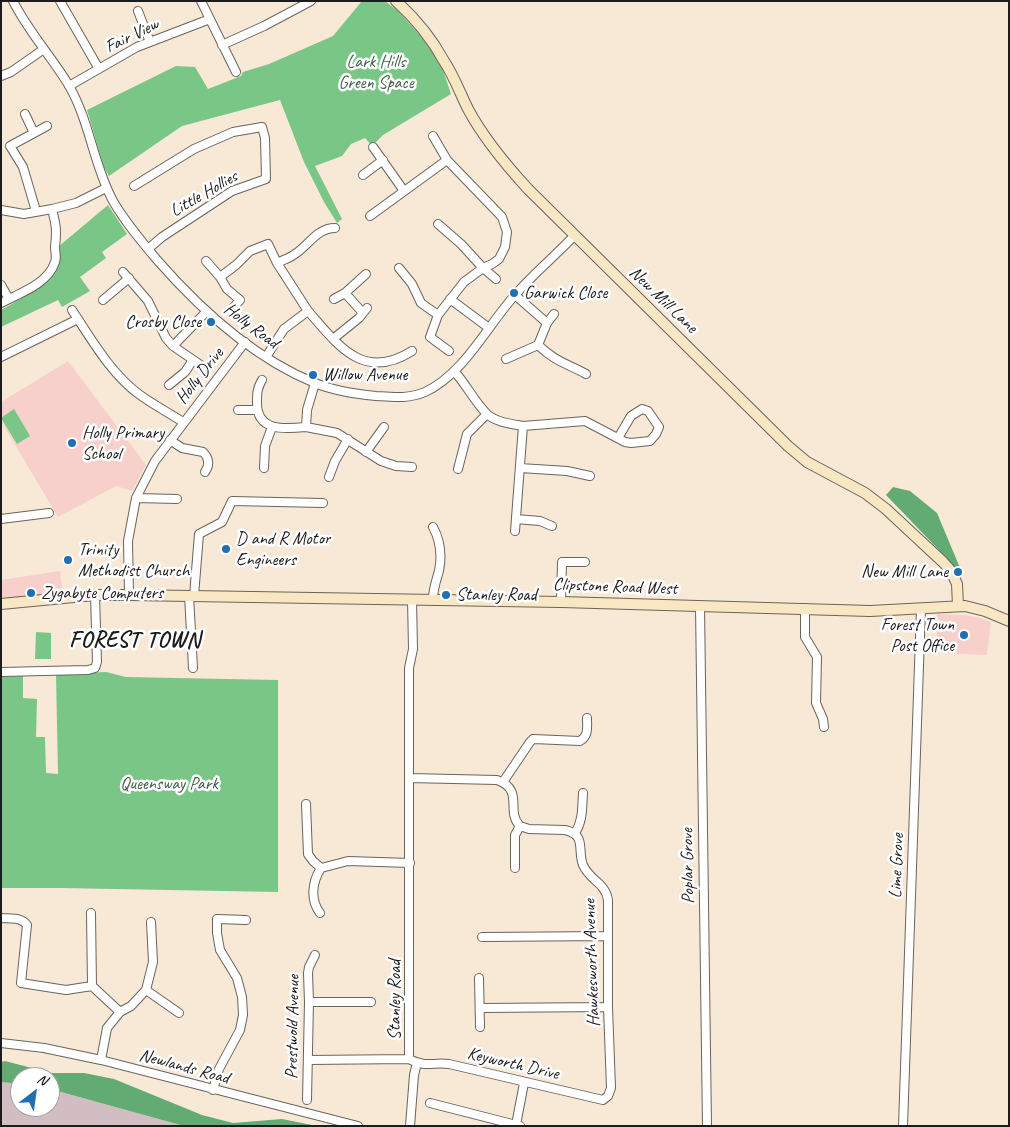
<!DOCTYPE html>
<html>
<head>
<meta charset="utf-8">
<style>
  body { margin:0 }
  #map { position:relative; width:1010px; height:1127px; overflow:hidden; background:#f8e9d7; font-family:Caveat,sans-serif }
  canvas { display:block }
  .frame { position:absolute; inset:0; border:2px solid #1c1c1c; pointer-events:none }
  .north { position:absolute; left:10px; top:1067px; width:50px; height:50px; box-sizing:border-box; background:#fff; border:1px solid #a4a4a4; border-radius:50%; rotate:30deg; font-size:14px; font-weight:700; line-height:20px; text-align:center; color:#1c1c1c }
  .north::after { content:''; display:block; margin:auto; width:18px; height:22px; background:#1f6fb2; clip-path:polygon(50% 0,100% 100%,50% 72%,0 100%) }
</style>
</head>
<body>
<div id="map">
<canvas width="1010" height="1127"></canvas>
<div class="frame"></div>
<div class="north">N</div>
</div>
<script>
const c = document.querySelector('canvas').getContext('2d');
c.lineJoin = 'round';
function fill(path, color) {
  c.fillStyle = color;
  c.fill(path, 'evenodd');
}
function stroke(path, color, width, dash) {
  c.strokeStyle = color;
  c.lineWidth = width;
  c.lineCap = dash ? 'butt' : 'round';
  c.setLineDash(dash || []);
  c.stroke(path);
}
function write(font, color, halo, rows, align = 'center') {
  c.font = font + ' Caveat,sans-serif';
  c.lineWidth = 5;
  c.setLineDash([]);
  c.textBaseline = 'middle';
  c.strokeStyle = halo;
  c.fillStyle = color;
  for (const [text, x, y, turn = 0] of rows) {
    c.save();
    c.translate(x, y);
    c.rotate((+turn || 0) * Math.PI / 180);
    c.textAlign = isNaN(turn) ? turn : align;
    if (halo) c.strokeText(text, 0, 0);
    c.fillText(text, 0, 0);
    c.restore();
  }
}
fill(new Path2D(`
  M68 361 146 465 132 491 116 486 58 517 1 421V402Z
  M60 571 63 595 1 601V580Z
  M937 614 964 615 977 617 991 622 987 655 937 653Z`), '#f7d0cb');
fill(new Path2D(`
  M1 1082 20 1084V1107H50V1089L184 1126H1Z`), '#d2bec2');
fill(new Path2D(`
  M362 1H385L398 11 419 34 441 64 451 94 383 135 372 146 365 138 351 144 342 156 315 166 342 219 337 223 324 202 304 162 280 100 182 126 109 176 104 167 87 110 176 66 195 67 208 89 241 76 243 72 269 64 333 36Z
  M108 205 127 234 102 252 106 258 80 277 90 291 62 307 58 300 1 327V310C26 295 64 282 58 247Z
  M14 409 30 436 17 444 1 418Z
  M36 632 51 633V659H35Z
  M106 672 126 677 278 680V892L60 888H1V677L23 676V698L37 699 36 737H45L46 773 58 774 56 674Z`), '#79c686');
fill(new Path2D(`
  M893 487 910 491 937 513 963 575 886 495Z
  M5 1061 51 1073H84L114 1079 202 1115 233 1123 282 1119 317 1126H184L50 1089V1077H20V1084L1 1082V1062Z`), '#62ab73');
const street = new Path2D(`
  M13 1C28 31 51 56 68 84 90 121 93 164 113 201 125 222 142 242 158 261 201 310 253 358 315 383 334 391 355 394 376 396 392 397 409 399 425 392 464 374 487 326 515 295 533 274 555 256 574 236
  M60 1 99 69
  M201 1 236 72
  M138 11 150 42
  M222 45 264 26 311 1
  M1 76 11 72 44 49
  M69 86 137 47 210 19
  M25 114 34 133
  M373 147 404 191
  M363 175 383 160
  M134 186 194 149 233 132 262 127 265 138 266 179 232 191 162 237 148 249
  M1 210 24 214 52 209 76 203 106 188
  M36 211 23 167 10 146 47 126
  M370 216 447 160
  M438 224 461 244 483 268 496 279
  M206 261 220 277
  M277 263C283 260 290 258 295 254 309 245 317 228 335 228
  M399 268 412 284 421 303 438 315 464 282 483 268 492 264 499 259 505 247 507 232 502 217 447 160 433 136
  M123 272 148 301 166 338 173 346 207 311
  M1 285 9 299
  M345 293 363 313
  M515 295 547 323 538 345C556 362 566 363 586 374
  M334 299 345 293 366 274
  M450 299 489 328
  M103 300 129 278
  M1 303C20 293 48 284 55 262 57 257 55 252 55 247 57 230 56 225 52 209
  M233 308 240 300 227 289 220 277 236 265 250 251 268 244 277 263 308 311
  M72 310C92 340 111 374 140 395 154 405 169 413 183 422
  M438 315 430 337 449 351
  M547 323 554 314
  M333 339 359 318 367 308
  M173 346 205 368
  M1 357 78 319
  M266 357 284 329 308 311C338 345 363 382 412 351
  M506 359 538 345
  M454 371C466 384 474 401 486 413 494 422 512 424 523 426L585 421 625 442 631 443 650 441 656 434 659 427 648 411 642 409 631 416 618 438
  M262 380C257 388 257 394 257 403 257 432 285 429 306 427
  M315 383 307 410 306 427 337 433 381 461 396 466 412 467
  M169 385 185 372 193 360
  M238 410H257
  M170 440 182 448 203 452C209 458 210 465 205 472
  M366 452 384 427
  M264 468 265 446 272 427
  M520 468 567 471 590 476
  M458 469 467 434 487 414
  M329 477 335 461 348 439
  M136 498 177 499
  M1 519 49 513
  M516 519 540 521 552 526
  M515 531 523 426
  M129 595 128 541 136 498 155 461 245 342
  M189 596 193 668
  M194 596 199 534 222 522 232 501 323 503
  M433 599C433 589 436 581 439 571 442 556 440 540 433 527
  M561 602 562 562H585
  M700 606 707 1126
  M805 608V637L817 657 816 703 823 719 824 727
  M1 672 88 670 95 668 97 662 95 595
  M409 778 497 780C525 790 505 811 520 826L529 829 565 830C587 835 577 850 583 865 590 881 605 882 608 900V1007L611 1088 608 1096 603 1100 449 1064C431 1062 427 1068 409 1059V668L413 649 412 599
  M503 782 530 742 533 739 580 741C589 736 587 727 587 718
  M306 804 308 854 313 861 321 868
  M575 833C583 821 582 808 583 793
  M515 868V835L520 826
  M91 913 92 986 120 1012
  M320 913C310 900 312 882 321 868L348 861 410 863
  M1 918C11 919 21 917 27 925L21 983 66 990 92 986
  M482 937 608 936
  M479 978 480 1027
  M146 990 179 1013
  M309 1002H371
  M480 1008 608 1007
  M1 1043 44 1048 101 1060 358 1126
  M101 1060 107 1028 120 1012 131 1006 146 990 153 962 151 922
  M308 1060 409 1059
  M213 1090 219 1069 240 1030 243 1015 242 997 237 978 220 950 217 933V919L246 920
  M307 1100 309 1002 308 973 309 967 315 955
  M430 1103 520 1126
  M516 1125 524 1083
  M410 1126 414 1075 417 1063
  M903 1126 921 608`);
const secondary = new Path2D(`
  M396 1C415 18 432 39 444 61 454 76 460 93 468 109 484 139 506 165 528 189L788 446 807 462 865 493 886 509 943 562 951 571 957 584 958 606
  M1 604 95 595H129L561 602 870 611 965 606 985 611 1009 621`);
stroke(street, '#69645d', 10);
stroke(secondary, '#69645d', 12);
stroke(street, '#fff', 8);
stroke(secondary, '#f9e7c3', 10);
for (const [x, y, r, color] of [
  [514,293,5,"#1f6fb2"],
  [211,322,5,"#1f6fb2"],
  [313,375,5,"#1f6fb2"],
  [72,443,5,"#1f6fb2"],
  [226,549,5,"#1f6fb2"],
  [68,560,5,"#1f6fb2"],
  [958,572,5,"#1f6fb2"],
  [31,593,5,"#1f6fb2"],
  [446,595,5,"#1f6fb2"],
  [964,635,5,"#1f6fb2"]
]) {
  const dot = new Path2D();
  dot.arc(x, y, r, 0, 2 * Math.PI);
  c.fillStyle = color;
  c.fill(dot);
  stroke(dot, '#fff', 2);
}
write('18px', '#1c1c1c', '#fff', [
  ["Fair View",132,36,-26],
  ["Little Hollies",204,194,-30],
  ["New Mill Lane",663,300,44],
  ["Holly Road",251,326,37],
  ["Holly Drive",200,376,-52],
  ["Clipstone Road West",615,587,2],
  ["Poplar Grove",688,866,-91],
  ["Lime Grove",897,866,-88],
  ["Hawkesworth Avenue",592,963,-92],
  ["Stanley Road",395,1000,-90],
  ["Prestwold Avenue",293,1027,-89],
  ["Keyworth Drive",513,1064,13],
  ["Newlands Road",184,1067,15]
]);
write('18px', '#416046', '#fff', [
  ["Lark Hills",376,62],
  ["Green Space",376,83],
  ["Queensway Park",169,784]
]);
write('18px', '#1c1c1c', '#fff', [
  ["Garwick Close",524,293],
  ["Crosby Close",201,322,"right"],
  ["Willow Avenue",323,375],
  ["Holly Primary",82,433],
  ["School",82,454],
  ["D and R Motor",236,539],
  ["Engineers",236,560],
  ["Trinity",78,550],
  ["Methodist Church",78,571],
  ["New Mill Lane",948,572,"right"],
  ["Zygabyte Computers",41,593],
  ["Stanley Road",456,595],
  ["Forest Town",954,625,"right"],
  ["Post Office",954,646,"right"]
], 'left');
c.letterSpacing = '1px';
write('bold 22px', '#1c1c1c', '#fff', [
  ["FOREST TOWN",135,641]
]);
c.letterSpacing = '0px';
</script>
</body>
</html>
